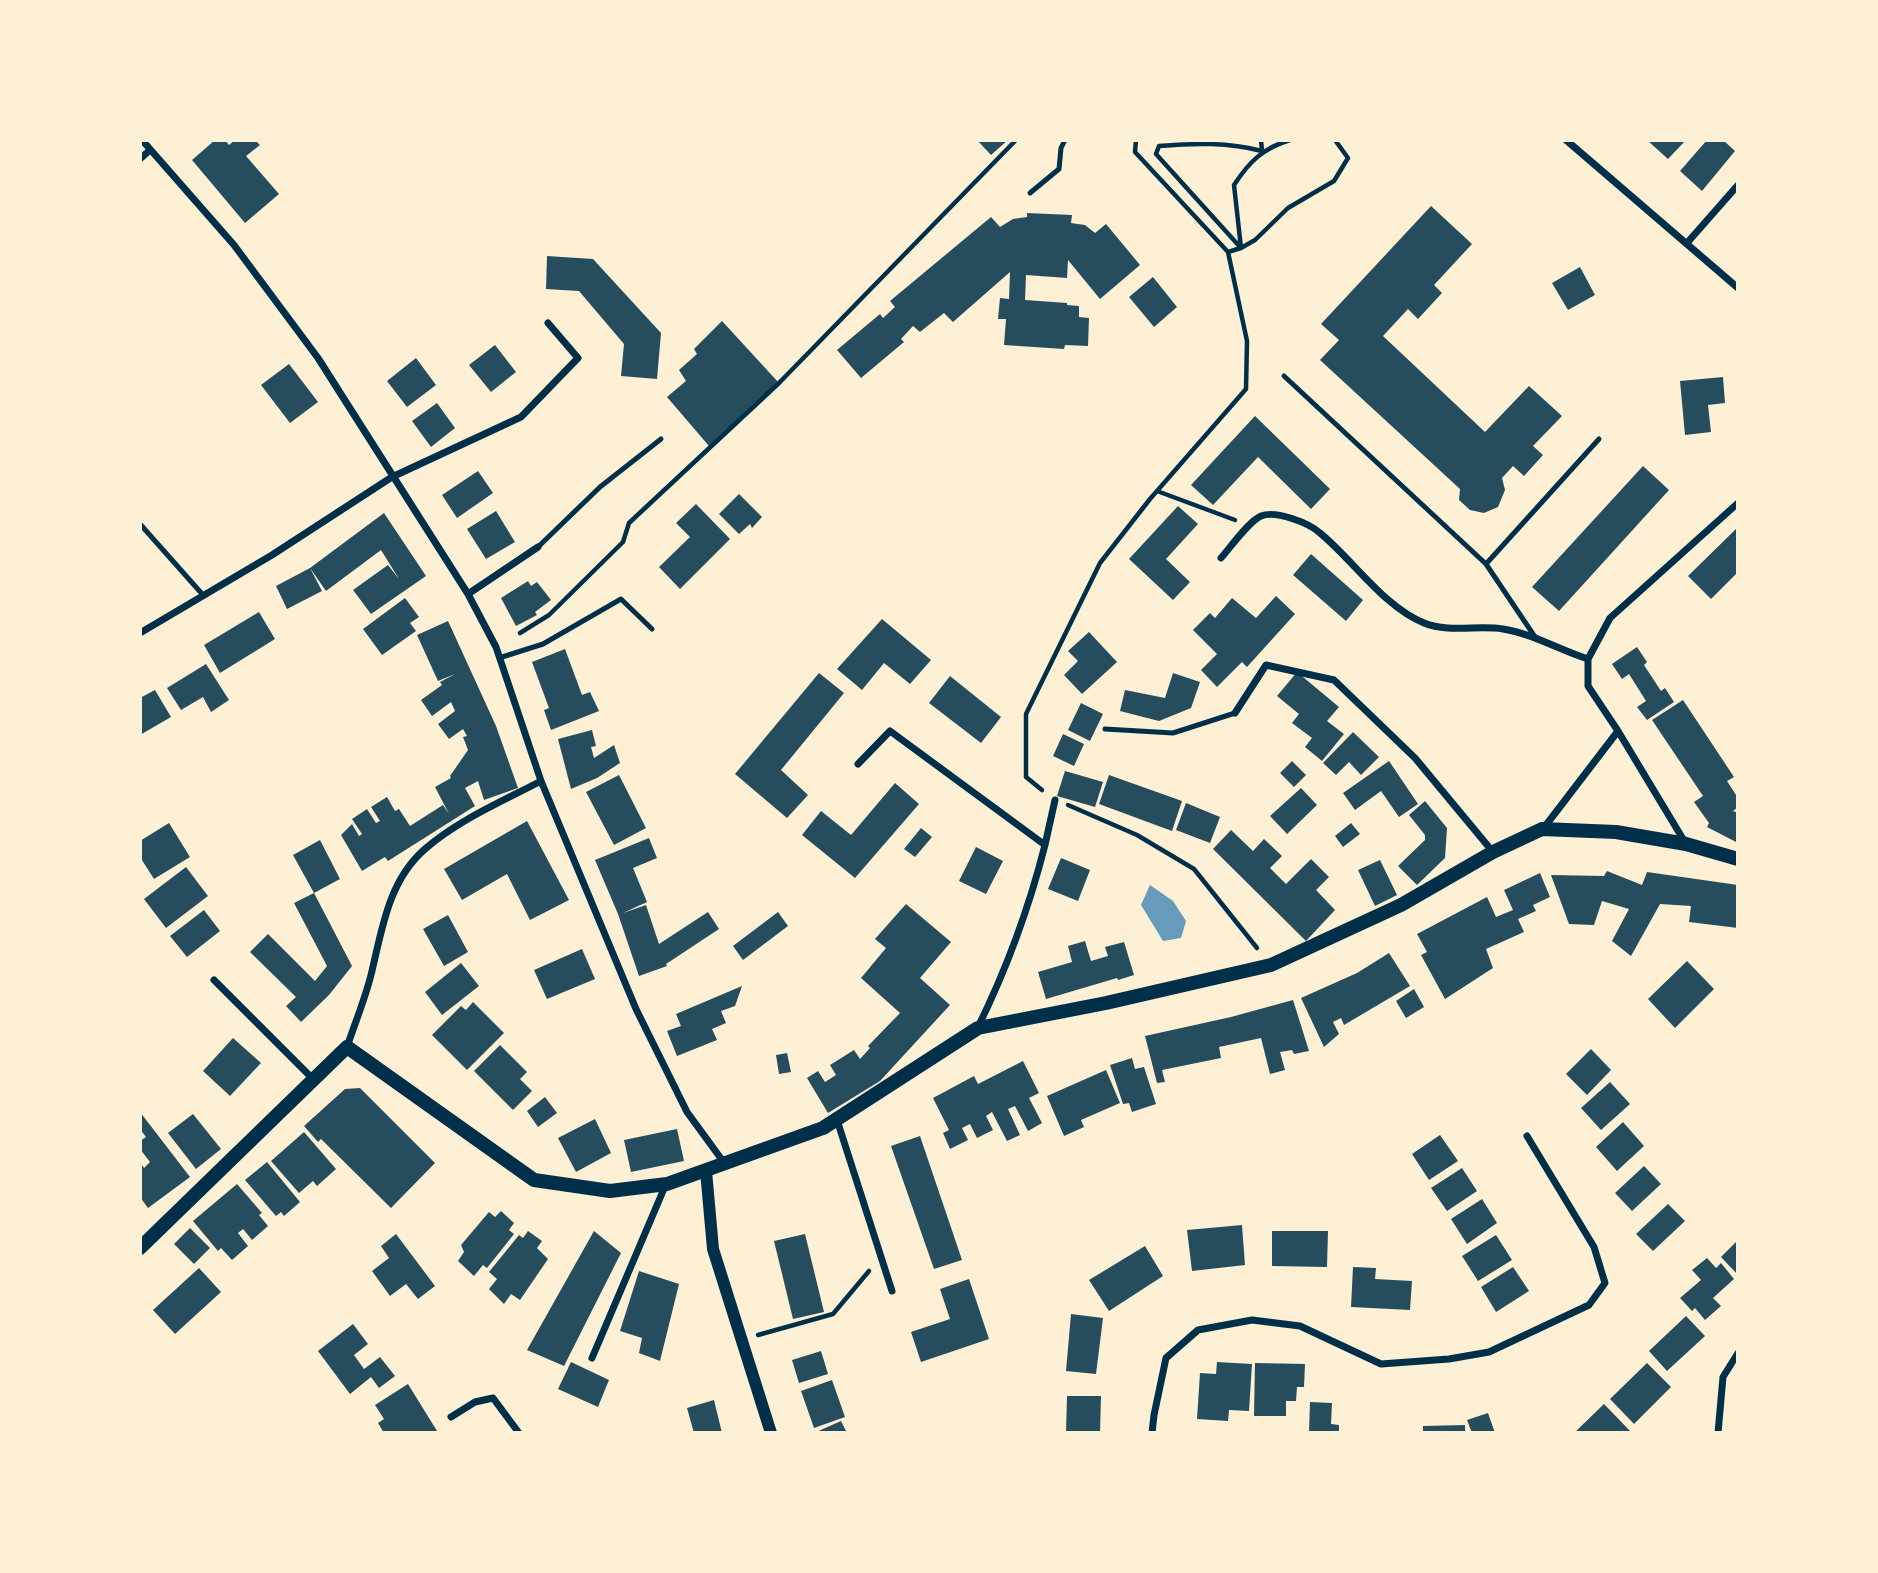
<!DOCTYPE html>
<html>
<head>
<meta charset="utf-8">
<style>
  body { margin:0 }
  #map { position:relative; width:1878px; height:1573px; overflow:hidden; background:#fdf0d5; font-family:Poppins,sans-serif }
  canvas { display:block }
  .frame { position:absolute; inset:0; border:142px solid #fdf0d5; pointer-events:none }
</style>
</head>
<body>
<div id="map">
<canvas width="1878" height="1573"></canvas>
<div class="frame"></div>
</div>
<script>
const c = document.querySelector('canvas').getContext('2d');
c.lineJoin = 'round';
function fill(path, color) {
  c.fillStyle = color;
  c.fill(path, 'evenodd');
}
function stroke(path, color, width, dash) {
  c.strokeStyle = color;
  c.lineWidth = width;
  c.lineCap = dash ? 'butt' : 'round';
  c.setLineDash(dash || []);
  c.stroke(path);
}
fill(new Path2D(`
  M1150 885 1173 901 1186 921 1181 938 1163 941 1141 905Z`), '#669bbc');
fill(new Path2D(`
  M215 140H225L229 145 235 140H255L260 145 246 156 279 194 245 223 192 160Z
  M977 140H1008L991 155Z
  M1647 140H1686L1668 159Z
  M1707 140H1723L1735 151 1702 191 1680 171Z
  M1431 206 1472 244 1434 285 1442 293 1418 319 1408 309 1383 336 1485 432 1529 386 1562 416 1533 446 1543 455 1524 476 1513 466 1502 478 1505 490 1498 507 1484 513 1470 510 1459 500 1460 489 1320 360 1339 340 1321 324Z
  M1027 213 1072 215 1071 223 1085 225 1095 233 1106 224 1140 265 1100 299 1068 260 1067 278 1026 275 1025 300 1067 303V305L1079 306V317L1089 318 1088 346 1065 345 1064 349 1004 345 1006 319H998L1000 298 1009 299 1010 272 953 322 944 313 920 332 913 326 901 339 904 342 861 378 837 350 880 314 883 318 895 307 890 301 991 217 1000 227 1013 219 1027 217Z
  M547 256 593 259 661 333 657 379 621 376 624 344 579 291 546 289Z
  M1580 267 1595 295 1568 310 1552 283Z
  M1153 277 1177 307 1154 327 1129 297Z
  M722 321 779 383 709 446 667 397 686 381 679 370 697 354 694 349Z
  M495 345 516 372 491 392 469 365Z
  M416 358 436 385 407 407 387 381Z
  M289 364 318 402 290 423 261 385Z
  M1723 377 1725 403 1708 405 1711 432 1685 435 1680 381Z
  M437 403 455 428 431 447 412 421Z
  M1255 416 1330 489 1311 509 1258 457 1213 505 1191 485Z
  M1643 466 1669 490 1559 611 1532 587Z
  M478 471 493 493 457 518 442 495Z
  M739 494 762 517 752 528 750 524 739 534 719 514Z
  M696 504 730 539 680 589 659 567 690 537 676 523Z
  M1178 506 1198 524 1166 559 1190 582 1173 600 1129 559Z
  M496 511 515 542 486 559 467 529Z
  M384 513 426 576 371 614 353 590 388 565 399 579 381 550 326 591 310 568Z
  M1738 527V572L1711 599 1688 576Z
  M1311 554 1363 600 1346 621 1293 575Z
  M310 568 322 591 287 609 276 586Z
  M528 581 531 586 537 582 551 600 535 612 537 615 516 626 501 598Z
  M1276 596 1295 614 1247 667 1242 662 1217 687 1201 670 1217 654 1193 630 1210 613 1215 618 1232 598 1256 618Z
  M405 598 419 617 410 623 416 631 382 655 363 629Z
  M259 612 275 639 220 673 204 645Z
  M882 619 931 660 910 684 884 663 862 690 837 669Z
  M448 621 496 726 518 788 484 800 478 781 465 788 475 806 388 861 385 857 362 871 341 835 352 824 359 836 362 834 352 819 367 809 376 823 380 821 371 807 387 797 395 811 399 809 410 826 443 805 449 814 435 787 451 778 450 776 468 750 463 737 467 736 463 729 449 739 438 724 455 711 451 702 432 716 421 700 442 685 440 682 455 674 438 681 417 635Z
  M1089 632 1117 662 1082 694 1064 675 1078 661 1068 651Z
  M1637 647 1647 662 1644 665 1661 691 1665 688 1674 702 1647 720 1637 707 1646 701 1629 674 1622 679 1612 664Z
  M565 649 582 695 590 692 599 711 551 730 544 710 549 708 532 662Z
  M206 664 229 700 211 712 203 697 181 710 167 688Z
  M1297 672 1339 707 1327 721 1344 734 1322 761 1305 747 1312 738 1292 723 1299 714 1277 696Z
  M819 673 844 693 781 770 808 795 787 818 735 774Z
  M1173 673 1200 682 1191 708 1159 721 1120 711 1125 690 1165 698Z
  M950 676 1001 717 981 743 929 703Z
  M155 690 171 717 140 735V698Z
  M1683 700 1734 777 1727 781 1738 798V807L1733 811 1738 813V843L1707 827 1709 823 1694 802 1703 796 1652 720Z
  M1081 703 1103 714 1090 741 1068 730Z
  M592 730 596 746 591 747 594 758 614 745 620 763 597 778 571 789 558 739Z
  M1353 732 1379 757 1361 775 1349 762 1336 775 1323 763Z
  M1063 734 1084 744 1074 766 1053 756Z
  M1292 761 1306 775 1294 787 1280 773Z
  M1389 761 1418 804 1399 817 1381 791 1355 810 1343 793Z
  M1065 771 1103 782 1095 807 1057 796Z
  M619 775 646 828 614 845 586 792Z
  M1109 775 1182 801 1172 831 1099 804Z
  M895 783 919 804 855 878 802 835 821 811 851 835Z
  M1301 788 1317 805 1287 834 1270 816Z
  M1425 801 1447 828 1445 858 1417 885 1398 866 1425 840V835L1409 815Z
  M1186 803 1220 817 1210 843 1176 830Z
  M527 821 569 900 530 920 507 874 462 900 444 869Z
  M169 823 190 857 154 879 140 857V841Z
  M1351 823 1360 834 1343 847 1335 836Z
  M921 828 932 837 915 857 904 849Z
  M1231 830 1253 851 1264 839 1282 856 1270 868 1286 884 1311 859 1329 877 1316 890 1335 910 1306 941 1213 849Z
  M649 838 657 858 633 868 647 902 623 913 646 905 659 944 708 912 719 929 666 964 667 966 639 976 618 914 595 860Z
  M320 840 340 879 314 893 352 966 329 995 301 1022 286 1006 296 997 250 952 268 934 315 981 327 966 294 903 314 893 293 855Z
  M976 847 1003 861 986 894 959 881Z
  M1061 858 1090 870 1078 901 1048 889Z
  M1380 860 1397 895 1375 906 1358 870Z
  M186 867 208 896 166 928 144 899Z
  M1607 871 1642 885 1647 872 1738 885V928L1689 922 1691 906 1660 904 1631 956 1612 941 1629 909 1602 901 1594 925 1569 924 1551 875 1604 876Z
  M1540 873 1550 897 1533 905 1536 911 1518 919 1524 932 1486 949 1493 968 1445 999 1421 955 1427 952 1417 934 1487 897 1496 917 1513 910 1504 890Z
  M906 904 951 942 920 978 950 1005 880 1081 828 1113 807 1078 818 1071 825 1082 836 1075 830 1065 854 1050 860 1059 870 1048 868 1046 900 1013 861 978 886 948 875 939Z
  M204 910 220 931 187 957 170 936Z
  M778 912 788 926 743 960 733 946Z
  M448 915 468 952 444 966 423 929Z
  M1085 941 1091 961 1108 956 1105 947 1124 942 1134 975 1118 980 1117 978 1046 999 1038 972 1072 962 1068 946Z
  M582 949 595 979 547 999 534 970Z
  M1389 953 1410 986 1344 1025 1341 1018 1333 1022 1339 1034 1324 1047 1301 998 1357 973Z
  M1687 961 1714 989 1675 1028 1648 999Z
  M461 963 479 986 442 1015 425 992Z
  M742 986 735 1006 721 1011 726 1023 712 1029 717 1040 677 1056 667 1031 681 1026 676 1014Z
  M1414 989 1424 1007 1406 1018 1396 1001Z
  M1293 1000 1309 1051 1294 1054 1292 1050 1280 1052 1285 1070 1270 1074 1261 1038 1219 1047 1221 1058 1162 1070 1165 1082 1157 1083 1145 1036 1231 1017Z
  M473 1002 504 1033 467 1070 432 1035 461 1006 466 1010Z
  M233 1038 261 1063 230 1096 203 1071Z
  M500 1045 527 1072 520 1079 532 1091 513 1110 474 1071Z
  M1591 1049 1611 1070 1587 1095 1566 1074Z
  M787 1053 791 1072 779 1074 776 1055Z
  M1132 1058 1135 1069 1144 1067 1156 1104 1132 1112 1129 1103 1123 1104 1110 1065Z
  M1023 1061 1039 1093 1029 1098 1042 1123 1028 1131 1015 1106 1008 1109 1020 1135 1007 1141 992 1112 986 1116 993 1130 977 1138 970 1124 962 1128 968 1140 950 1149 943 1133 949 1130 933 1098 974 1076 978 1084Z
  M1106 1070 1120 1103 1081 1120 1084 1127 1064 1136 1047 1096Z
  M1610 1082 1630 1104 1601 1130 1581 1108Z
  M360 1088 435 1163 391 1208 321 1139 318 1142 304 1126 345 1089Z
  M545 1097 557 1113 538 1127 527 1111Z
  M140 1112 190 1177 148 1208 140 1197V1162L144 1168 150 1162 140 1149V1141L146 1137 140 1129Z
  M193 1114 221 1149 196 1169 168 1133Z
  M595 1119 611 1153 576 1172 558 1138Z
  M1623 1122 1644 1146 1617 1171 1596 1147Z
  M677 1129 684 1161 631 1172 624 1140Z
  M304 1132 336 1169 317 1186 313 1181 299 1193 271 1161Z
  M1440 1135 1458 1161 1429 1180 1412 1154Z
  M920 1136 962 1260 934 1269 891 1146Z
  M267 1162 300 1202 284 1216 281 1212 276 1216 245 1180Z
  M1644 1166 1661 1184 1632 1211 1615 1193Z
  M1462 1168 1477 1191 1447 1211 1431 1188Z
  M237 1184 262 1213 259 1215 268 1226 252 1240 243 1229 238 1233 248 1246 232 1260 221 1248 218 1251 193 1221Z
  M1482 1199 1497 1223 1467 1244 1451 1219Z
  M1668 1204 1685 1221 1653 1251 1636 1234Z
  M501 1211 514 1223 509 1230 514 1234 487 1268 483 1265 474 1276 458 1261 464 1252 461 1245 489 1212 495 1217Z
  M1242 1225 1245 1265 1192 1271 1187 1230Z
  M190 1228 210 1248 194 1264 174 1244Z
  M528 1231 542 1241 537 1248 548 1259 520 1300 511 1294 504 1304 489 1289 497 1279 489 1272 519 1235 523 1238Z
  M594 1231 621 1253 564 1366 527 1350Z
  M1272 1231H1328L1327 1267 1272 1266Z
  M396 1234 435 1286 418 1299 406 1284 390 1296 372 1271 389 1258 381 1246Z
  M805 1234 824 1312 793 1319 774 1241Z
  M1496 1235 1512 1260 1478 1281 1462 1256Z
  M1738 1240V1275L1721 1257Z
  M1145 1246 1163 1276 1109 1311 1089 1280Z
  M1707 1258 1716 1268 1721 1263 1734 1279 1713 1298 1721 1306 1705 1320 1695 1308 1692 1311 1680 1298 1701 1280 1692 1270Z
  M1353 1267 1376 1268 1375 1279 1412 1281 1410 1310 1351 1307Z
  M1513 1267 1529 1291 1496 1312 1481 1287Z
  M199 1268 221 1292 175 1334 153 1310Z
  M639 1271 679 1284 660 1361 639 1353 642 1338 620 1331Z
  M969 1279 989 1339 921 1362 911 1332 950 1319 940 1289Z
  M1071 1314 1103 1318 1096 1374 1066 1371Z
  M1686 1316 1705 1336 1667 1371 1649 1351Z
  M353 1324 368 1344 354 1355 364 1369 380 1357 395 1376 379 1388 371 1377 350 1394 318 1351Z
  M821 1351 828 1374 799 1383 792 1360Z
  M571 1362 609 1380 598 1407 558 1389Z
  M1217 1362 1252 1364 1249 1411 1229 1410 1228 1421 1197 1419 1200 1373 1216 1374Z
  M1255 1363 1305 1364 1304 1387H1297L1296 1401H1286V1416H1254Z
  M1647 1363 1671 1387 1634 1424 1610 1399Z
  M832 1380 845 1417 814 1428 801 1391Z
  M408 1384 437 1431 433 1433H384L378 1423 384 1419 375 1405Z
  M1067 1396H1101L1100 1433H1066Z
  M714 1400 722 1433H694L687 1408Z
  M1310 1402 1332 1403 1331 1424 1339 1425V1433H1309Z
  M1604 1404 1632 1433H1574Z
  M1488 1413 1495 1433H1472L1467 1420Z
  M841 1421 847 1433H814Z
  M1465 1425V1433H1423V1426Z`), '#264d5e');
stroke(new Path2D(`
  M1261 140 1262 151
  M1262 151C1228 142 1194 143 1159 146L1156 154 1241 248 1255 240 1288 208 1334 181 1348 158 1335 140
  M1228 252 1241 248 1234 185C1249 162 1263 148 1290 140
  M1157 491 1235 520
  M520 633 549 615 623 542 629 523 779 383 1016 140
  M1042 790 1026 777V714L1100 563 1150 499 1246 389 1247 341 1228 252 1135 152 1136 140
  M1068 805 1137 835 1194 869 1257 948
  M758 1335 833 1314 869 1271`), '#003049', 4.5);
stroke(new Path2D(`
  M1030 193 1059 169 1061 148 1065 140
  M1284 376 1486 564 1535 637
  M140 524 203 595
  M538 547 600 487 661 439
  M1486 564 1599 439
  M499 658 543 644 621 599 652 629
  M1105 729 1173 733 1235 713`), '#003049', 5);
stroke(new Path2D(`
  M142 140 234 245 318 358 468 594 496 647 541 781 636 1009 687 1112 725 1164
  M1566 140 1738 288
  M140 159 150 150
  M1687 243 1738 185
  M1221 558C1230 548 1249 521 1261 516 1276 510 1309 523 1320 533 1353 560 1384 607 1424 623 1449 633 1478 625 1503 629 1534 634 1559 650 1588 659
  M468 594 538 547
  M140 633 272 555 392 477 521 417 578 358 548 323
  M1235 713 1266 665 1334 680 1415 758 1493 852
  M1618 731 1686 844
  M858 764 890 731 1045 845C1029 908 1007 968 978 1027
  M1543 829 1618 731 1588 686V659L1610 618 1738 503
  M1045 845 1055 800
  M214 980 313 1079
  M347 1047C355 1023 365 999 371 975 382 930 388 881 425 849 458 820 503 801 541 781
  M837 1120 892 1291
  M592 1358 666 1184
  M451 1417 475 1402 493 1398 519 1433
  M1152 1433 1154 1415 1166 1358 1198 1330 1252 1320 1300 1326 1381 1364 1449 1359 1489 1352 1589 1305 1605 1283 1594 1247 1527 1136
  M1718 1433 1723 1377 1738 1353`), '#003049', 7);
stroke(new Path2D(`
  M706 1171 713 1249 771 1433`), '#003049', 12);
stroke(new Path2D(`
  M140 1248 347 1047 534 1180 610 1191 667 1184 823 1128 978 1028 1106 1003 1271 965 1401 905 1493 852 1542 829 1616 832 1686 844 1738 859`), '#003049', 14);
</script>
</body>
</html>
